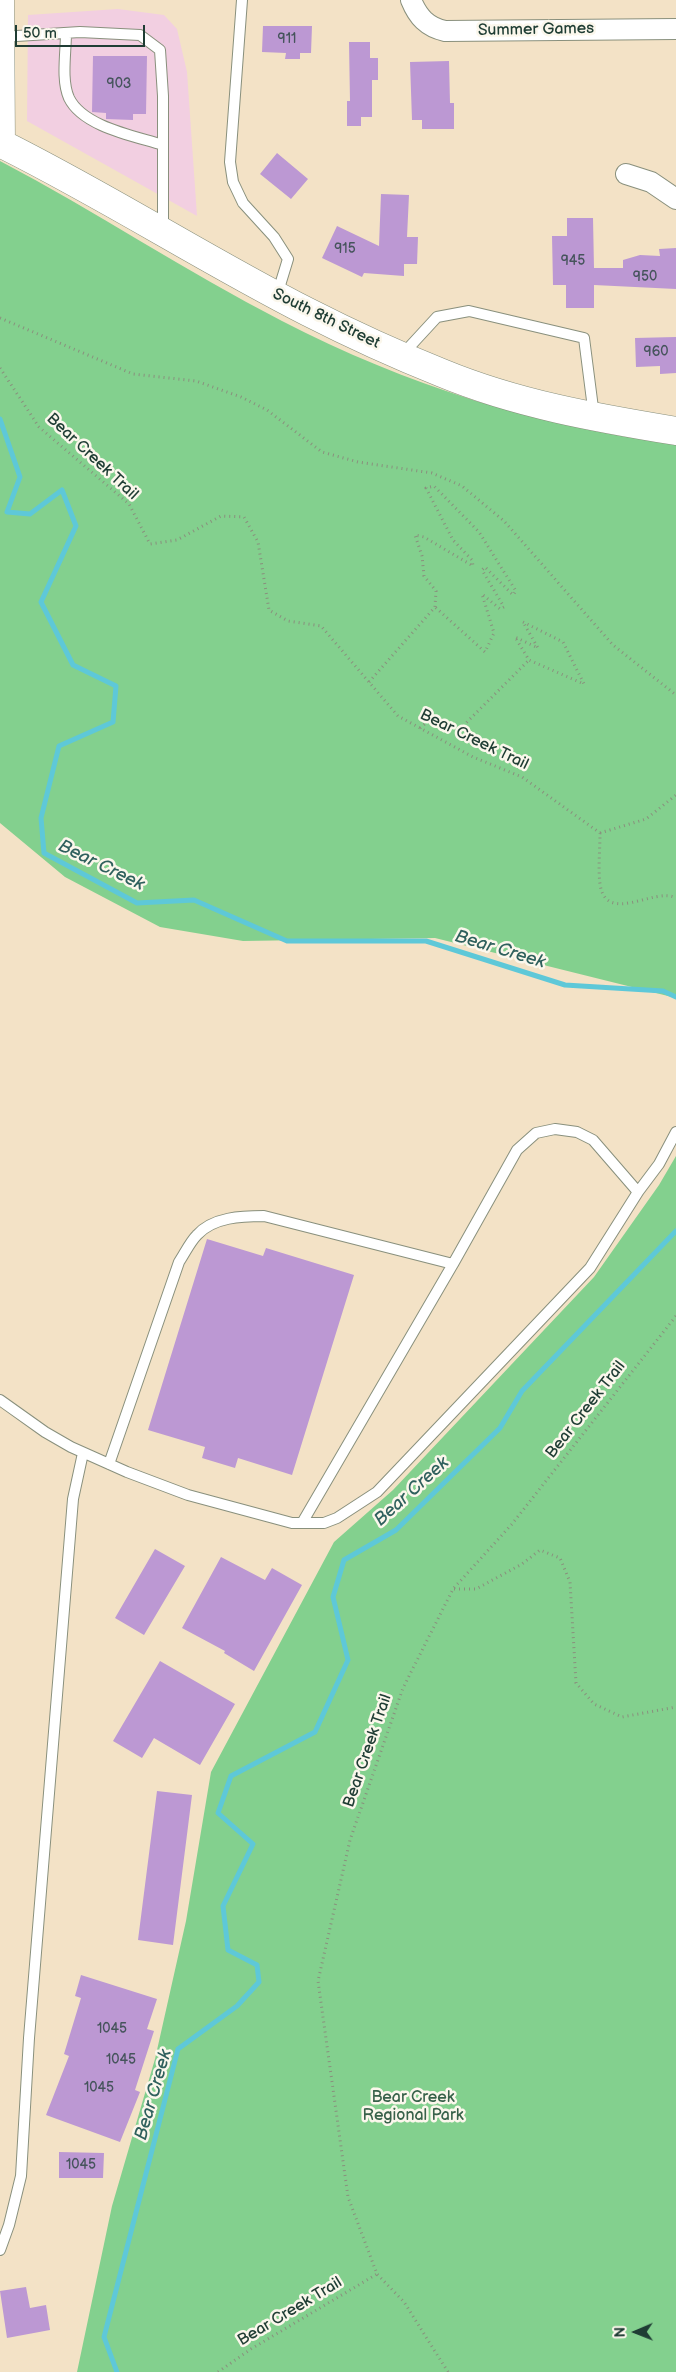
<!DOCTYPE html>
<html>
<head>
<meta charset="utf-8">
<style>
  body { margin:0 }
  #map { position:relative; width:676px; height:2372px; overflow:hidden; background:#f3e2c6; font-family:"Balsamiq Sans",sans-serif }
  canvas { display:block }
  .north { position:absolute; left:611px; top:2307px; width:50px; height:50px; -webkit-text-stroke:4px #fbf7ec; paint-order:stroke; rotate:269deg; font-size:14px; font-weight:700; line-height:20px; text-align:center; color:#1f3d34 }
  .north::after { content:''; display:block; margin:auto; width:18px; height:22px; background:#1f3d34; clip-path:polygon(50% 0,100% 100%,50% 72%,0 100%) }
  .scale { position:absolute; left:15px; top:25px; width:130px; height:22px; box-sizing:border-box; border:2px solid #1f3d34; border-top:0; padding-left:6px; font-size:15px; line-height:18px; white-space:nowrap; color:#1f3d34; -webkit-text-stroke:4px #fbf7ec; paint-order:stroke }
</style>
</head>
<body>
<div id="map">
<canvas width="676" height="2372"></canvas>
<div class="north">N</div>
<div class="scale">50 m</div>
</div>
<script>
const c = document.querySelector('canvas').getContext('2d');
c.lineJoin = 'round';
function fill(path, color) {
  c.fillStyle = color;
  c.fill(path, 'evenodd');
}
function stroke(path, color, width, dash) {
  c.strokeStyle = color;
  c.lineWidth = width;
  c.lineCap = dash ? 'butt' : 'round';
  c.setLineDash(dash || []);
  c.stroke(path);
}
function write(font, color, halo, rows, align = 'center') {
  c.font = font + ' "Balsamiq Sans",sans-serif';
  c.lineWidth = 5;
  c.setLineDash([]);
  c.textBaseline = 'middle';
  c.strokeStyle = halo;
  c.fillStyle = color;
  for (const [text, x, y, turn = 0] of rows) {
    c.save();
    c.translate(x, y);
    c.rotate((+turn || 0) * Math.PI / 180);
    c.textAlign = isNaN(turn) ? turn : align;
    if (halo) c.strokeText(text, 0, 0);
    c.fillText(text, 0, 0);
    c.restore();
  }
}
fill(new Path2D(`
  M118 9 164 15 177 29 187 72 197 216 27 121 28 15Z`), '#f2cfe1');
fill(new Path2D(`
  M0 161C96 211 186 272 282 321 406 385 538 427 676 444V998L435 938 243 941 160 927 65 877 0 823Z
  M676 1156V2372H77L112 2206 155 2059 186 1921 211 1772 334 1542 393 1490 594 1277 659 1185Z`), '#83d08e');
stroke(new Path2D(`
  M0 419 20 477 7 512 30 514 62 490 76 526 41 602 73 665 116 686 113 722 59 746 41 818 44 853 137 903 194 900 287 941H426L565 985 663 991 676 997
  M117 2372 104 2337 178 2049 237 2006 259 1982 257 1965 228 1950 223 1906 253 1844 218 1813 231 1776 315 1732 348 1660 333 1597 344 1560 396 1530 500 1428 522 1391 676 1231`), '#5ec8d8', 5);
fill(new Path2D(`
  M263 26H312L311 53H300V59H285L286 53 262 52Z
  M349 42H370V58H378V80H372V117H361V126H347V101H350Z
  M93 56H147L146 114H133V120L106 119V113L92 112Z
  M449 61 450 103H454V129H422V120H412L410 62Z
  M277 153 308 179 291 199 260 174Z
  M381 194 409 195 407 237H418L417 264H404V276L364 273 362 277 322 258 337 226 379 246Z
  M567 218H593L594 268H623V260L640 255 660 256 659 249 676 248V289L594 285V308H566V285H553L552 236H567Z
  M676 337V373L660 374V366L636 367 635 338Z
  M207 1239 263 1256 266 1248 354 1275 292 1475 238 1458 235 1468 202 1458 205 1447 148 1430Z
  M155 1549 185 1566 144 1635 115 1618Z
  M221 1557 265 1580 272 1568 302 1585 254 1671 224 1653 225 1651 182 1628Z
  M160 1661 235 1704 200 1765 154 1738 142 1758 113 1741Z
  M157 1791 192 1795 173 1945 138 1940Z
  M81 1975 157 1999 147 2029 154 2031 135 2090 140 2092 120 2142 46 2115 69 2056 64 2054 81 1998 75 1996Z
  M59 2152 104 2153 103 2178H59Z
  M26 2287 30 2308 46 2305 50 2330 7 2338 0 2291Z`), '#bc98d3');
const lane = new Path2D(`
  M242 0 230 162 233 182 243 203 274 237 288 259 277 295
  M66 33C66 53 61 80 69 98 83 127 135 136 163 145
  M1 37 80 32 140 35 160 50 163 96V228
  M402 355 437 317 469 311 584 338 594 416
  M453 1264 517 1150 536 1133 555 1129 577 1132 593 1140 638 1192
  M0 1400 45 1432 71 1447 127 1472 188 1495 292 1523H324L337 1518 377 1492 590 1268 638 1192 659 1164 676 1132
  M109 1464 179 1262C185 1253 190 1242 197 1235 213 1217 242 1216 264 1216L453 1264 302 1523
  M0 2250 9 2225 21 2176 29 2038 73 1499 83 1453`);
const street = new Path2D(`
  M411 0C418 17 427 27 445 31L676 29
  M626 174 651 182 676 199`);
const secondary = new Path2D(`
  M0 0 1 144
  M0 143C105 195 204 259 308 312 351 334 397 355 442 373 517 404 597 418 676 431`);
stroke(lane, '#89907d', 12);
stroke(street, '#89907d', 22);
stroke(secondary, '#89907d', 29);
stroke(new Path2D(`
  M0 318 133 374 196 381 241 397 267 410 322 452 358 462 432 473 462 486 504 521 613 645 676 695
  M0 368 39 427 129 504 150 544 177 540 221 516 244 517 258 542 269 610 288 621 321 626 398 716 473 757 522 777 600 833C600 850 598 868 600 884 606 926 656 886 676 898
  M523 622 563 642 584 684 529 660 515 637 538 648Z
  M369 682 435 607 436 591 424 576 422 556 415 535 424 537 473 566 472 560 453 540 426 488 434 486 479 532 516 591 513 595 485 567 482 570 504 607 500 609 482 594 494 633 485 652 435 607
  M420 728 433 717 461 728 529 660
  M600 833 646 819 676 795
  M454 1589H476L522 1564 540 1550 560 1558 570 1582 576 1683 594 1704 622 1717 676 1707
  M218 2372 251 2349 377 2274
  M448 2372 404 2302 377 2274 348 2197 318 1981 350 1840 403 1688 453 1589 512 1524 676 1316`), '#89907d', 3, [1, 4]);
stroke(lane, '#fff', 10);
stroke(street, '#fff', 20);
stroke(secondary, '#fff', 28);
write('14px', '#46545c', null, [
  ["911",287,39],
  ["903",119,84],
  ["915",345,249],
  ["945",573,261],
  ["950",645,277],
  ["960",656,352],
  ["1045",112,2029],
  ["1045",121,2060],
  ["1045",99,2088],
  ["1045",81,2165]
]);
write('16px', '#1f3d34', '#fbf7ec', [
  ["Summer Games",536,30,-1],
  ["South 8th Street",326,319,26],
  ["Bear Creek Trail",92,457,43],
  ["Bear Creek Trail",474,740,26],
  ["Bear Creek Trail",586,1410,-52],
  ["Bear Creek Trail",368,1751,-71],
  ["Bear Creek Trail",290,2312,-31]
]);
write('16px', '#38624a', '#fbf7ec', [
  ["Bear Creek",413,2098],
  ["Regional Park",413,2116]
]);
write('italic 18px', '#2f605d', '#fbf7ec', [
  ["Bear Creek",101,866,26],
  ["Bear Creek",500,950,17],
  ["Bear Creek",412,1492,-42],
  ["Bear Creek",154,2095,-74]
]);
</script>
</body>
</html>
